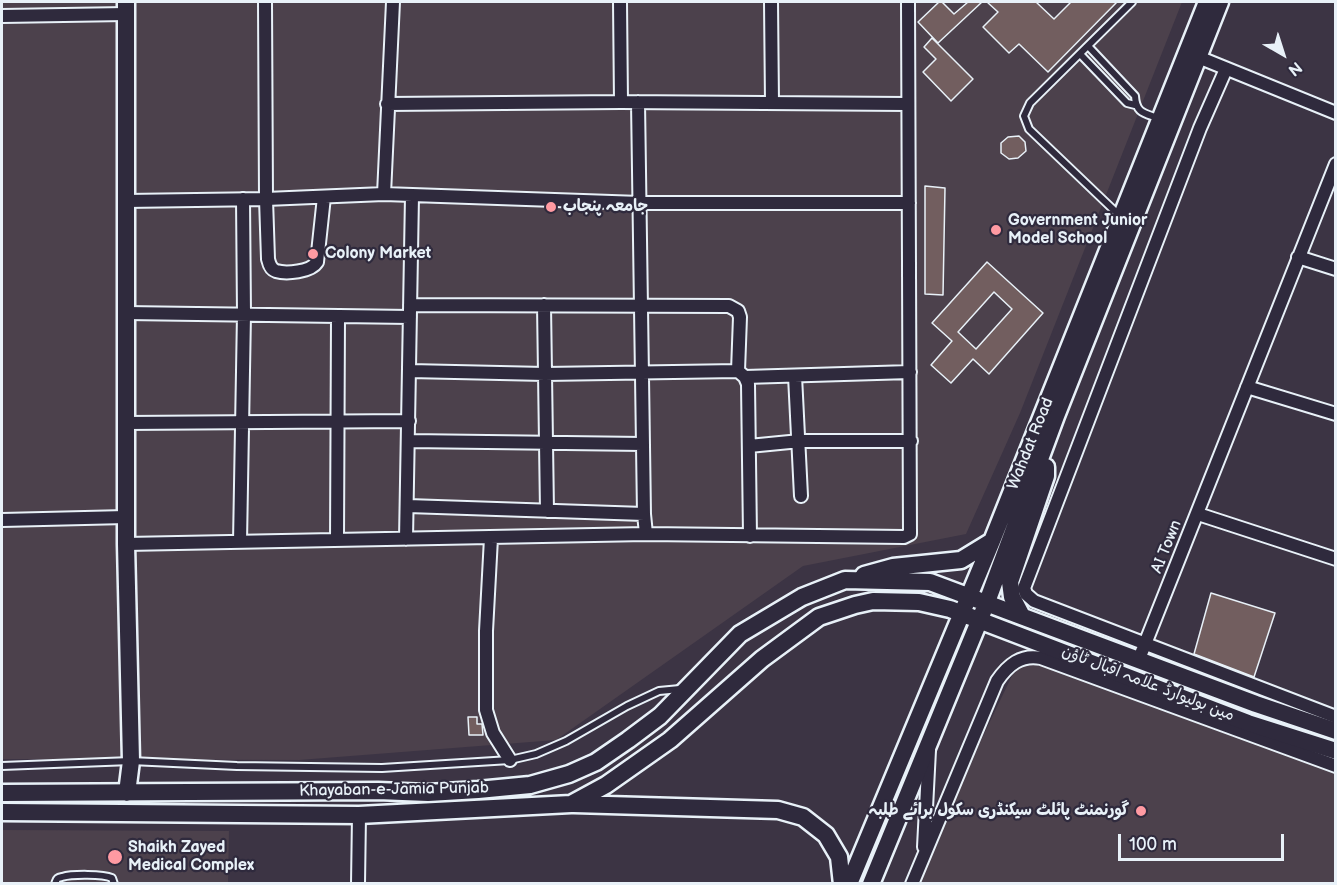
<!DOCTYPE html>
<html>
<head>
<meta charset="utf-8">
<style>
  body { margin:0 }
  #map { position:relative; width:1337px; height:885px; overflow:hidden; background:#3c3444; font-family:"Balsamiq Sans",sans-serif }
  canvas { display:block }
  .frame { position:absolute; inset:0; border:3px solid #e8f1f8; pointer-events:none }
  .north { position:absolute; left:1253px; top:24px; width:60px; height:60px; -webkit-text-stroke:4px #2f2a3d; paint-order:stroke; rotate:141deg; font-size:16px; font-weight:700; line-height:24px; text-align:center; color:#e8f1f8 }
  .north::after { content:''; display:block; margin:auto; width:21px; height:27px; background:#e8f1f8; clip-path:polygon(50% 0,100% 100%,50% 72%,0 100%) }
  .scale { position:absolute; left:1118px; top:834px; width:166px; height:27px; box-sizing:border-box; border:3px solid #e8f1f8; border-top:0; padding-left:8px; font-size:18px; line-height:21px; white-space:nowrap; color:#e8f1f8; -webkit-text-stroke:4px #2f2a3d; paint-order:stroke }
</style>
</head>
<body>
<div id="map">
<canvas width="1337" height="885"></canvas>
<div class="frame"></div>
<div class="north">N</div>
<div class="scale">100 m</div>
</div>
<script>
const c = document.querySelector('canvas').getContext('2d');
c.lineJoin = 'round';
function fill(path, color) {
  c.fillStyle = color;
  c.fill(path, 'evenodd');
}
function stroke(path, color, width, dash) {
  c.strokeStyle = color;
  c.lineWidth = width;
  c.lineCap = dash ? 'butt' : 'round';
  c.setLineDash(dash || []);
  c.stroke(path);
}
function write(font, color, halo, rows, align = 'center') {
  c.font = font + ' "Balsamiq Sans","Playpen Sans Arabic",sans-serif';
  c.lineWidth = 4.5;
  c.setLineDash([]);
  c.textBaseline = 'middle';
  c.strokeStyle = halo;
  c.fillStyle = color;
  for (const [text, x, y, turn = 0] of rows) {
    c.save();
    c.translate(x, y);
    c.rotate((+turn || 0) * Math.PI / 180);
    c.textAlign = isNaN(turn) ? turn : align;
    if (halo) c.strokeText(text, 0, 0);
    c.fillText(text, 0, 0);
    c.restore();
  }
}
fill(new Path2D(`
  M2 2H1182L1020 413 966 534 803 566 556 740 299 760 2 759Z
  M1020 659 1335 766V883L912 884Z
  M2 830 229 831 228 883 2 884Z`), '#4c414c');
const building = new Path2D(`
  M939 2H942L954 14 968 2H982L938 43 918 22Z
  M987 2H1036L1054 19 1071 2H1117L1048 72 1019 44 1009 53 983 27 998 12Z
  M932 38 973 79 951 101 923 72 936 59 924 47Z
  M1019 136 1025 142 1026 151 1018 158 1009 159 1001 153V143L1008 137Z
  M925 186 945 188 943 295 925 294Z
  M987 262 1043 313 989 374 973 359 951 383 931 365 952 341 932 323ZM994 292 1012 309 976 349 958 332Z
  M1211 593 1275 613 1254 677 1194 654Z
  M468 717H477V724H482L483 735H469Z`);
fill(building, '#725e5f');
stroke(building, '#e8f1f8', 1.5);
const lane = new Path2D(`
  M1088 46 1135 96C1136 114 1145 113 1160 119
  M1080 54 1127 103 1135 105
  M1119 215 1029 129 1024 116 1030 103 1132 2
  M2 766 131 761 237 766 382 768 510 760 536 754 566 741 627 706 659 691 680 689
  M55 884C57 879 56 878 62 877 72 874 103 874 112 878L114 884`);
const street = new Path2D(`
  M265 2 266 199 268 259C269 263 270 269 276 271 286 274 311 272 317 262L324 197
  M393 2 384 194 640 203H909
  M620 2 621 102
  M771 2 772 103
  M2 16 126 14
  M1198 57 1336 113
  M1226 69 1200 128 1024 588 1026 594 1034 601 1336 717
  M638 102 644 514 646 534
  M387 104 621 102 907 104
  M126 201 266 199 384 194
  M1298 257 1336 269
  M410 305 729 306 738 311 740 317 738 371
  M544 305 547 511
  M126 313 410 317
  M410 371 545 374 738 371 745 377 748 384 750 536
  M795 376 801 496
  M745 377 910 372
  M1247 387 1336 414
  M126 423 409 421
  M409 441 643 444
  M749 446 800 441H911
  M408 506 644 514
  M1198 514 1336 559
  M2 520 126 517
  M491 538 486 631V710L493 733 510 760
  M406 539 412 196
  M337 540 338 317
  M240 542 244 314 243 199
  M126 544 646 534 904 537 910 534 908 2
  M1139 659 1336 164
  M924 847 929 750
  M358 884 359 815
  M912 884 997 681C1008 665 1021 654 1041 658L1336 766`);
const secondary = new Path2D(`
  M126 2V544L131 761 127 793
  M864 575 893 567 961 560 992 541
  M1022 616 1012 597 1010 582 1046 476V467
  M2 793 378 791 428 793 478 790 530 785 569 774 596 762 628 740 660 716 740 634 802 597 845 580 930 582 1256 704 1336 731
  M574 804 778 810 803 817 826 835 839 857 842 884
  M2 812 359 815 571 804 606 785 670 740 762 659 819 617 855 605 873 601 919 602 950 609 1248 723 1336 751
  M849 884 992 541 1207 2
  M871 884 987 602 1056 416 1220 2`);
stroke(lane, '#e8f1f8', 10);
stroke(street, '#e8f1f8', 16);
stroke(secondary, '#e8f1f8', 21);
stroke(lane, '#2f2a3d', 6);
stroke(street, '#2f2a3d', 12);
stroke(secondary, '#2f2a3d', 16);
for (const [x, y, r, color] of [
  [551,207,6,"#ff9aa2"],
  [996,230,6,"#ff9aa2"],
  [313,254,6,"#ff9aa2"],
  [1141,811,6,"#ff9aa2"],
  [115,857,8,"#ff9aa2"]
]) {
  const dot = new Path2D();
  dot.arc(x, y, r, 0, 2 * Math.PI);
  c.fillStyle = color;
  c.fill(dot);
  stroke(dot, '#2f2a3d', 2);
}
write('bold 16px', '#e8f1f8', '#2f2a3d', [
  ["جامعہ پنجاب",563,207],
  ["Government Junior",1008,221],
  ["Model School",1008,239],
  ["Colony Market",325,254],
  ["گورنمنٹ پائلٹ سیکنڈری سکول برائے طلبہ",1129,811,"right"],
  ["Shaikh Zayed",128,848],
  ["Medical Complex",128,866]
], 'left');
write('16px', '#e8f1f8', '#2f2a3d', [
  ["Wahdat Road",1031,444,-68],
  ["AI Town",1167,547,-68],
  ["مین بولیوارڈ علامہ اقبال ٹاؤن",1148,684,21],
  ["Khayaban-e-Jamia Punjab",394,790,-1]
]);
</script>
</body>
</html>
